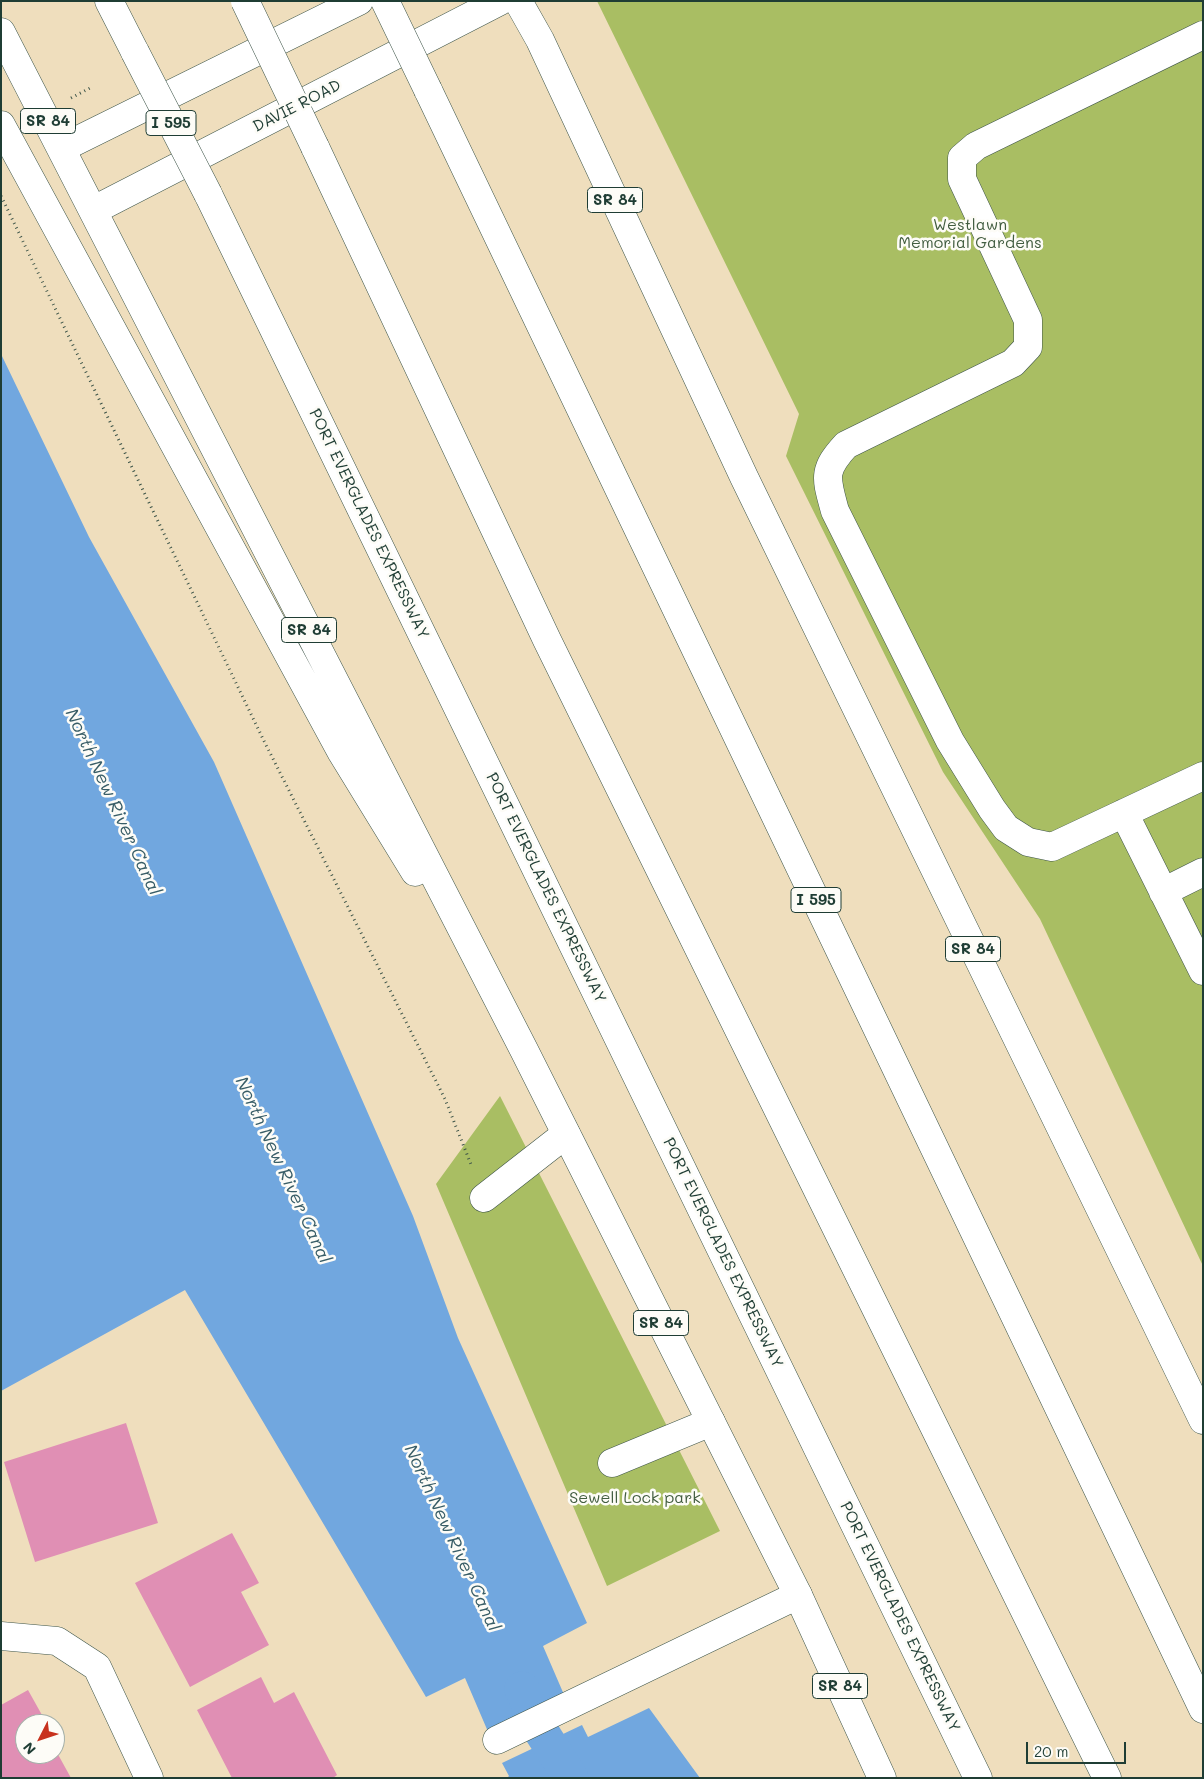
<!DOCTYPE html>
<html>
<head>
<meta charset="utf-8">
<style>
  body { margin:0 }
  #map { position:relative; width:1204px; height:1779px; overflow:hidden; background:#efdebd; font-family:Mali,sans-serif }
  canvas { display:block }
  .frame { position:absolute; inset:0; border:2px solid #1f3d34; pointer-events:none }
  .north { position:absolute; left:15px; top:1714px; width:50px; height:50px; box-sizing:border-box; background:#fdfcf7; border:1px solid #a4b0a9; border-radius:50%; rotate:229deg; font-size:14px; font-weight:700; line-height:20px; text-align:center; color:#1f3d34 }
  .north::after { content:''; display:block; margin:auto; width:18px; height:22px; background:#c8321e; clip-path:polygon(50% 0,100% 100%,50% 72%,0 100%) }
  .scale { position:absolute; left:1026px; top:1742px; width:100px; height:22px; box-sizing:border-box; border:2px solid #1f3d34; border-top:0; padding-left:6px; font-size:15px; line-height:18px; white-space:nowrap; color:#1f3d34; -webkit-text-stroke:4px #fdfcf7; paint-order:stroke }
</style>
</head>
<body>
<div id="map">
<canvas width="1204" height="1779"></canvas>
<div class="frame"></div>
<div class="north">N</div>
<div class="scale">20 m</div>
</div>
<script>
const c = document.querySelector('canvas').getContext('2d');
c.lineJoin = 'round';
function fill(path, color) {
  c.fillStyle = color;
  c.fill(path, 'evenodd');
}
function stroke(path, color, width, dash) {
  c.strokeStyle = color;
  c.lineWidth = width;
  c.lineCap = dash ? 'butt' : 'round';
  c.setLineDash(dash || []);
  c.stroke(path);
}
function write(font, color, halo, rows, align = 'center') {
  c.font = font + ' Mali,sans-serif';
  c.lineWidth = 5;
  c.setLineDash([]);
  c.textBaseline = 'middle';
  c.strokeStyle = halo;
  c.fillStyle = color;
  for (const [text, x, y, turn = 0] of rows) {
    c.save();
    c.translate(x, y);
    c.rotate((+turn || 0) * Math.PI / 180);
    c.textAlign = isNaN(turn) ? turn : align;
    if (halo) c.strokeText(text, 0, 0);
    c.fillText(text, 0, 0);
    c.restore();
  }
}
fill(new Path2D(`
  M597 1H1203V1266L1040 919 943 772 786 456 799 414Z
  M500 1096 720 1531 607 1586 436 1184Z`), '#a9be63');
fill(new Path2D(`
  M1 354 89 537 214 762 413 1216 458 1338 587 1623 543 1646 565 1697 489 1734 465 1678 426 1697 185 1290 1 1391Z
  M649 1708 700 1778H507L509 1776 502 1763 582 1725 588 1737Z`), '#71a7df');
stroke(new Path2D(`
  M522 1689 539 1728 571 1778`), '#71a7df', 35);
fill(new Path2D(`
  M126 1423 158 1523 35 1562 4 1462Z
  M232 1533 259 1583 241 1592 269 1645 190 1687 135 1583Z
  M261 1677 274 1703 294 1692 337 1775 333 1778H232L197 1710Z
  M28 1690 47 1724H25V1754H55V1749L71 1778H1V1705Z`), '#e08fb4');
const minor = new Path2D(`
  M1203 35 976 146 962 158V179L1028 320V347L1013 363 846 445C822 471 826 478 835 511L950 741 992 809 1006 828 1028 842 1052 847 1203 776
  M1124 813 1203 971
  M1163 892 1203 872
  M484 1198 566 1134
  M612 1463 711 1422
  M1 1636 57 1641 97 1667 149 1778
  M497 1740 798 1595`);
const major = new Path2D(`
  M518 1 540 40 744 477 1203 1420
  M1 32 524 1050 798 1595 882 1778
  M1 125 342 753 415 872
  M62 148 359 1
  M94 210 500 1`);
const highway = new Path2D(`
  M109 1 135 52
  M428 90 1203 1709
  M315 147 547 640 1107 1778
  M208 194 978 1778`);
stroke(minor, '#3e5549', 29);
stroke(major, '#3e5549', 29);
stroke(highway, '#3e5549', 29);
stroke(new Path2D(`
  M71 98 92 87
  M1 196 265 743 445 1099 472 1167`), '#3e5549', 3, [1, 4]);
stroke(minor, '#fff', 28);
stroke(major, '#fff', 28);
stroke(highway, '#fff', 28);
const highwayBridge = new Path2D(`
  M245 1 315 147
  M385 1 428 90
  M135 52 208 194`);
stroke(highwayBridge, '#3e5549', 29, []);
stroke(highwayBridge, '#fff', 28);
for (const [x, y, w] of [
  [48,121,55],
  [171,123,50],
  [615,200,55],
  [309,630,55],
  [816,900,50],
  [973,949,55],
  [661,1323,55],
  [840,1686,55]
]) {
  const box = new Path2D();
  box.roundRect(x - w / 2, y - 12.5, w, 25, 4);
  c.fillStyle = '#fdfcf7';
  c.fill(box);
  stroke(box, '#1f3d34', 1);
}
write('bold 15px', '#1f3d34', null, [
  ["SR 84",48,121],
  ["I 595",171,123],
  ["SR 84",615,200],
  ["SR 84",309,630],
  ["I 595",816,900],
  ["SR 84",973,949],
  ["SR 84",661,1323],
  ["SR 84",840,1686]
]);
write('16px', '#1f3d34', '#fdfcf7', [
  ["DAVIE ROAD",297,106,-27],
  ["PORT EVERGLADES EXPRESSWAY",369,524,64],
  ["PORT EVERGLADES EXPRESSWAY",546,888,64],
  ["PORT EVERGLADES EXPRESSWAY",723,1253,64],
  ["PORT EVERGLADES EXPRESSWAY",900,1617,64]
]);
write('16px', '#425d40', '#fdfcf7', [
  ["Westlawn",970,225],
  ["Memorial Gardens",970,243],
  ["Sewell Lock park",635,1498]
]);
write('italic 18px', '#385d67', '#fdfcf7', [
  ["North New River Canal",113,802,65],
  ["North New River Canal",283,1170,65],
  ["North New River Canal",452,1538,65]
]);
</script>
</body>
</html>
